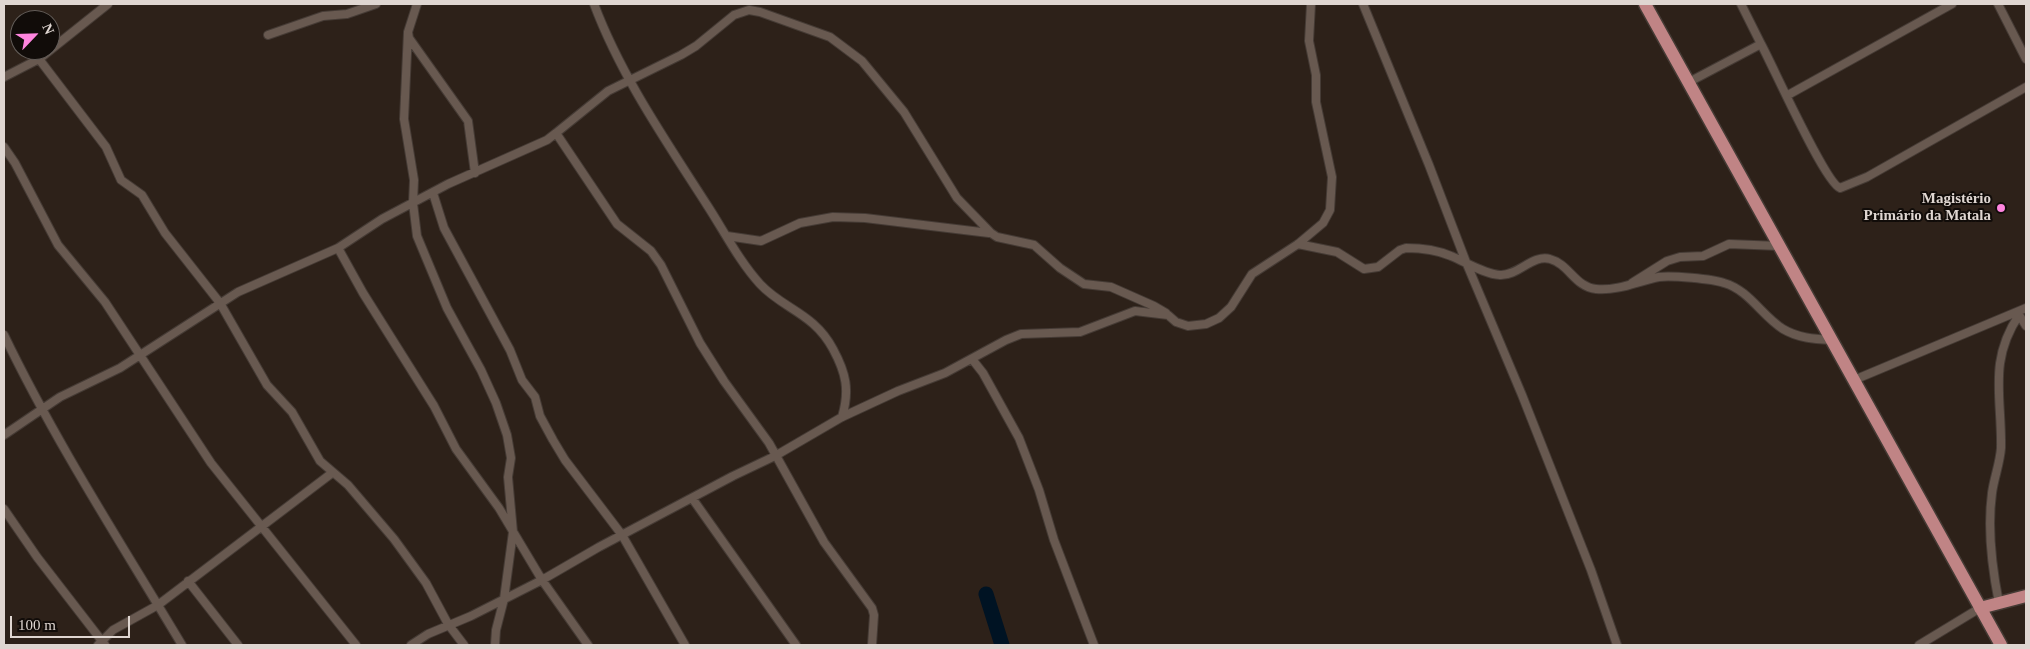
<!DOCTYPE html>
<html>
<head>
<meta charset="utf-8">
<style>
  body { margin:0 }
  #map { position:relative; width:2030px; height:649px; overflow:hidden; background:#2d2119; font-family:"Times New Roman",serif }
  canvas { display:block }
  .frame { position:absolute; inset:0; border:5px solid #dfd6d1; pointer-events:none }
  .north { position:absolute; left:10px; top:10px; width:50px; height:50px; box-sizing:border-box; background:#110c09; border:1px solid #635d59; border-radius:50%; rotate:66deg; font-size:14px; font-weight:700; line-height:20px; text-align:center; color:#dfd6d1 }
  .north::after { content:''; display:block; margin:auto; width:18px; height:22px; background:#ff85df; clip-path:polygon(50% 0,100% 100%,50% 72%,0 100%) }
  .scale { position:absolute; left:10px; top:616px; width:120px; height:22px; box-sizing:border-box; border:2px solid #dfd6d1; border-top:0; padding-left:6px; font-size:15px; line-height:18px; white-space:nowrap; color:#dfd6d1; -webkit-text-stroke:4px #110c09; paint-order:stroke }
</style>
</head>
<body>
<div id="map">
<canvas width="2030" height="649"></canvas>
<div class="frame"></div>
<div class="north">N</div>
<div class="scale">100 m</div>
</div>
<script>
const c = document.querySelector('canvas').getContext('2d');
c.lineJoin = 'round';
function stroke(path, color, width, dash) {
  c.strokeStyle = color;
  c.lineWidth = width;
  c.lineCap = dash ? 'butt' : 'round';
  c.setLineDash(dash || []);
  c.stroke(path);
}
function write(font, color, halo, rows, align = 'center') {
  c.font = font + ' "Times New Roman",serif';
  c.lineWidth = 4;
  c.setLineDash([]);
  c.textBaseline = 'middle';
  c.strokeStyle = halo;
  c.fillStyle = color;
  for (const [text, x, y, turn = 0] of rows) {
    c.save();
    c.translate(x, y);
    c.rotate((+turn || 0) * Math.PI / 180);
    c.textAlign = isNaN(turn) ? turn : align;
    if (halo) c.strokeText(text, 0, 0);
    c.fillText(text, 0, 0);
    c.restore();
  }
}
stroke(new Path2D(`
  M986 594 1002 645`), '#001323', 15);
const minor = new Path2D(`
  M417 4 408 32 409 38 468 121 475 173
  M594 4C621 76 666 141 707 205 724 231 739 261 760 284 783 309 814 313 833 349 846 373 850 390 842 417
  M1363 4 1429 165 1466 262 1522 395 1591 570 1617 645
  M1998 4 2026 59
  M408 32 404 119 414 180 413 203 417 236 447 308 481 370 496 403 507 435 511 458 508 477 513 532 504 599 496 630 495 645
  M268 35 323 16 347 14 376 4
  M1761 44C1773 66 1825 183 1840 188L1867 177 2026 87
  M39 59 106 147 121 180 142 195 165 233 220 303 267 385 292 412 320 461 348 485 394 539 426 583 448 624 464 645
  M4 77 39 59 108 4
  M1689 82 1761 44 1741 4
  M1788 95 1952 4
  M556 133 608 91 681 55 696 46 734 15 749 10 760 12 830 37 862 61 904 112 957 198 991 233 997 237 1034 245 1060 268 1084 284 1111 287 1154 306 1166 313
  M4 147 15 163 58 245 105 302 211 463 356 645
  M433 193 444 228 510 350 522 380 535 397 540 416 553 440 565 460 622 535 685 645
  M727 236 761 241 800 223 833 217 865 218 989 233
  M1298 244 1337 252 1364 269 1378 267 1400 250 1406 248C1421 248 1437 250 1451 256 1466 262 1484 274 1500 275 1518 276 1533 254 1550 259 1569 264 1575 287 1596 289 1619 291 1638 281 1659 277 1670 275 1713 279 1724 283 1749 290 1762 316 1783 329 1798 338 1814 339 1831 340
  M338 248 363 293 434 406 456 449 499 508 542 580 588 645
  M1632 283 1667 261 1680 257 1703 256 1729 244 1779 246
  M2018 313 2026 326
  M4 335C56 443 121 543 182 645
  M972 359 983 373 1019 438 1039 490 1054 540 1094 645
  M1854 380 2026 308
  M4 435 60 397 120 368 238 292 338 248 382 219 448 184 547 140 556 133 617 224 651 251 661 265 700 343 724 381 769 443 824 542 872 608 874 615 872 645
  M692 498 796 645
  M4 509 37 557 105 645
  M188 581 238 645
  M1999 603C1992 568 1987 530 1992 493 1994 478 2000 463 2001 448 2002 397 1988 361 2019 315
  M98 645 113 630 158 605 332 473
  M411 645 428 634 471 616 542 580 599 547 733 476 775 456 842 417 898 391 945 373 1006 340 1021 334 1080 332 1135 311 1168 315 1176 322 1188 326 1206 324 1219 318 1231 307 1252 274 1298 244 1323 223 1330 210 1332 177 1316 102V75L1309 41 1311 4
  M1919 645 1980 608`);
const primary = new Path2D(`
  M1645 4 2001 645
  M1980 608 2026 596`);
stroke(minor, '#453b35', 10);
stroke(primary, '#453b35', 15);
stroke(minor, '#685950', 8);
stroke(primary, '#c08485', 12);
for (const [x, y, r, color] of [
  [2001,208,5,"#ff85df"]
]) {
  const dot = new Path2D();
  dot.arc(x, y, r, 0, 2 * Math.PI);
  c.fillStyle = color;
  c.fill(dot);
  stroke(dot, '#110c09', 2);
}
write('bold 15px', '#dfd6d1', '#110c09', [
  ["Magistério",1991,199],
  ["Primário da Matala",1991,216]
], 'right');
</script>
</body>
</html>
